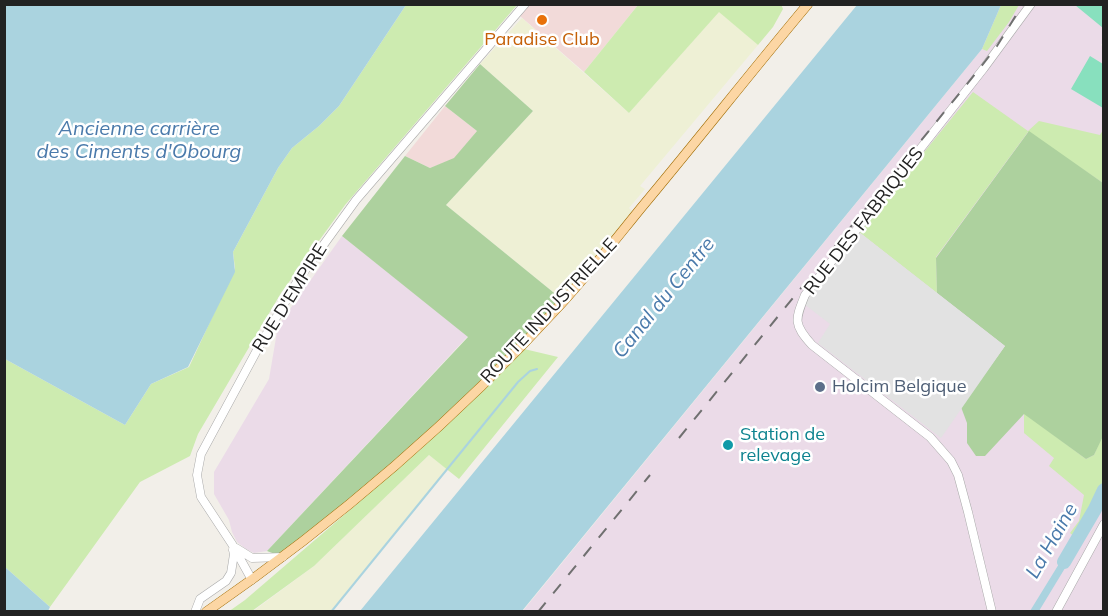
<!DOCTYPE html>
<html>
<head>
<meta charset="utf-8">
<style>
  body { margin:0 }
  #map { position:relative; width:1108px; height:616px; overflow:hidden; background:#f2efe9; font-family:Mulish,sans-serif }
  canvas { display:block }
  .frame { position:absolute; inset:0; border:6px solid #222; pointer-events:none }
</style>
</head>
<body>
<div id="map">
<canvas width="1108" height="616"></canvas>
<div class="frame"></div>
</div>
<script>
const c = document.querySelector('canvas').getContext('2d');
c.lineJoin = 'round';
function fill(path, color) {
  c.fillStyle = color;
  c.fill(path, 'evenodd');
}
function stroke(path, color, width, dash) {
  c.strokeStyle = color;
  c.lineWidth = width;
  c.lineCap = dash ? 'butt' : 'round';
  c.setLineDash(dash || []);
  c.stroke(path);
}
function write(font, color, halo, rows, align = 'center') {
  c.font = font + ' Mulish,sans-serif';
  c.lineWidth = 5;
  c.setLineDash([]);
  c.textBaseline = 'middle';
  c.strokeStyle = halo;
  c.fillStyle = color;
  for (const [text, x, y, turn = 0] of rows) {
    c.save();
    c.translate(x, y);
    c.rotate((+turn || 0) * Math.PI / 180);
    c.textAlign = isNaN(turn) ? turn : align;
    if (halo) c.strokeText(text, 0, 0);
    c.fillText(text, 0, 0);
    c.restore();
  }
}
fill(new Path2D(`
  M529 5H638L584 72 520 16Z
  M445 106 477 131 454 159 430 168 405 156Z`), '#f2dad9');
fill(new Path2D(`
  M1001 5H1103V42L1101 45 1104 47 1103 611 522 612 982 49Z
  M342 236 468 336 267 551 254 553 246 549 237 542 232 532 229 520 214 494V472L269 379 278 326Z`), '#ebdbe8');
fill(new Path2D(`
  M719 11 758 45 640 186 645 189 629 208 636 215 564 301 446 205 533 111 480 64 522 18 629 113Z
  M429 455 447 469 331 611 252 612 314 566Z`), '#eef0d5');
fill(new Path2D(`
  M781 4 783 9 773 27 758 45 719 12 629 113 584 72 638 5Z
  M406 5H517L345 205 281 293 198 434 190 456 140 482 50 607 5 567V359L125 425 151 384 189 367 235 268 233 252 278 168 292 148 319 126 339 106Z
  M1001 5H1019L1009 22 987 51 982 49Z
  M973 92 1028 131 1039 121 1100 135 1103 130V183L1028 132 936 257 937 293 859 232Z
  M520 348 558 357 459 479 429 455 314 566 252 611 228 612 245 600 421 449Z
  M1024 413 1086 459 1094 455 1103 434V503L1081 542 1070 533 1079 521 1084 495 1049 466 1054 458 1024 433Z`), '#cdebb0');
fill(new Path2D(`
  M480 64 533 111 446 205 564 301 474 393 283 557 267 551 468 337 342 236 405 156 430 168 454 158 477 131 445 106Z
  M1029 131 1103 183 1104 434 1094 455 1086 459 1024 414 985 456H976L967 443V423L961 407 1005 346 937 293 936 258Z`), '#add19e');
fill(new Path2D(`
  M1075 5H1103V28Z
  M1090 56 1103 64V108L1071 89Z`), '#88e0be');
fill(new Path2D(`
  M859 232 1005 346 941 438 818 343 830 324 804 304 811 294Z`), '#e2e2e2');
fill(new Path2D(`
  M5 4 406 5 339 106 319 126 292 148 278 168 233 252 235 272 188 367 151 384 125 425 5 359Z
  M857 5H1001L982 49 522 611H360Z
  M1070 546 1076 550 1039 611H1030Z
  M5 567 50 607 48 611H5Z`), '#aad3df');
stroke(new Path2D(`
  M331 612 518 382 530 371 537 369`), '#aad3df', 2);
stroke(new Path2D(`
  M1064 562 1095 509 1104 490`), '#aad3df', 14);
const minor = new Path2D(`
  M236 548 252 558 283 557
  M252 580 232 544 201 497 197 475 201 454 256 352 298 280 356 200 525 4
  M195 612 200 599 226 581 231 573 234 554 233 550
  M992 612 968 512 958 475 951 461 930 437 812 345C793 324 795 320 805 295L984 68 1031 4
  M1056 612 1104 524`);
const major = new Path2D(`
  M206 612C335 523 456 419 562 303 590 272 615 240 641 208 697 141 751 72 808 4`);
stroke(minor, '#a9a9a9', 9);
stroke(major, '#a06b00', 10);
stroke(minor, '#fff', 8);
stroke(major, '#fcd6a4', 9);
stroke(new Path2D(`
  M679 438 976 73 997 46 1023 4
  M538 612 650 475`), '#707070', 2, [12, 12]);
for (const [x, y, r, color] of [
  [542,20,6,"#e8710a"],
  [820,387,6,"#5c6f8a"],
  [728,445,6,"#0f9aa8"]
]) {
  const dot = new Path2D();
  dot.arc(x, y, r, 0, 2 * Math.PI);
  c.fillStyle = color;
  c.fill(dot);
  stroke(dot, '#fff', 2);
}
write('18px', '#c56008', '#fff', [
  ["Paradise Club",542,40]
]);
write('18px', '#222', '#fff', [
  ["RUE DES FABRIQUES",864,221,-52],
  ["RUE D'EMPIRE",290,298,-58],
  ["ROUTE INDUSTRIELLE",549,311,-47]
]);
write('18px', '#4e5e75', '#fff', [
  ["Holcim Belgique",832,387]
], 'left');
write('18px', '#0d838f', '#fff', [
  ["Station de",740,435],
  ["relevage",740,456]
], 'left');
write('italic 20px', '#4a7aab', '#fff', [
  ["Ancienne carrière",139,129],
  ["des Ciments d'Obourg",139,152],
  ["Canal du Centre",664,298,-51],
  ["La Haine",1052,541,-60]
]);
</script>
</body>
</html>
